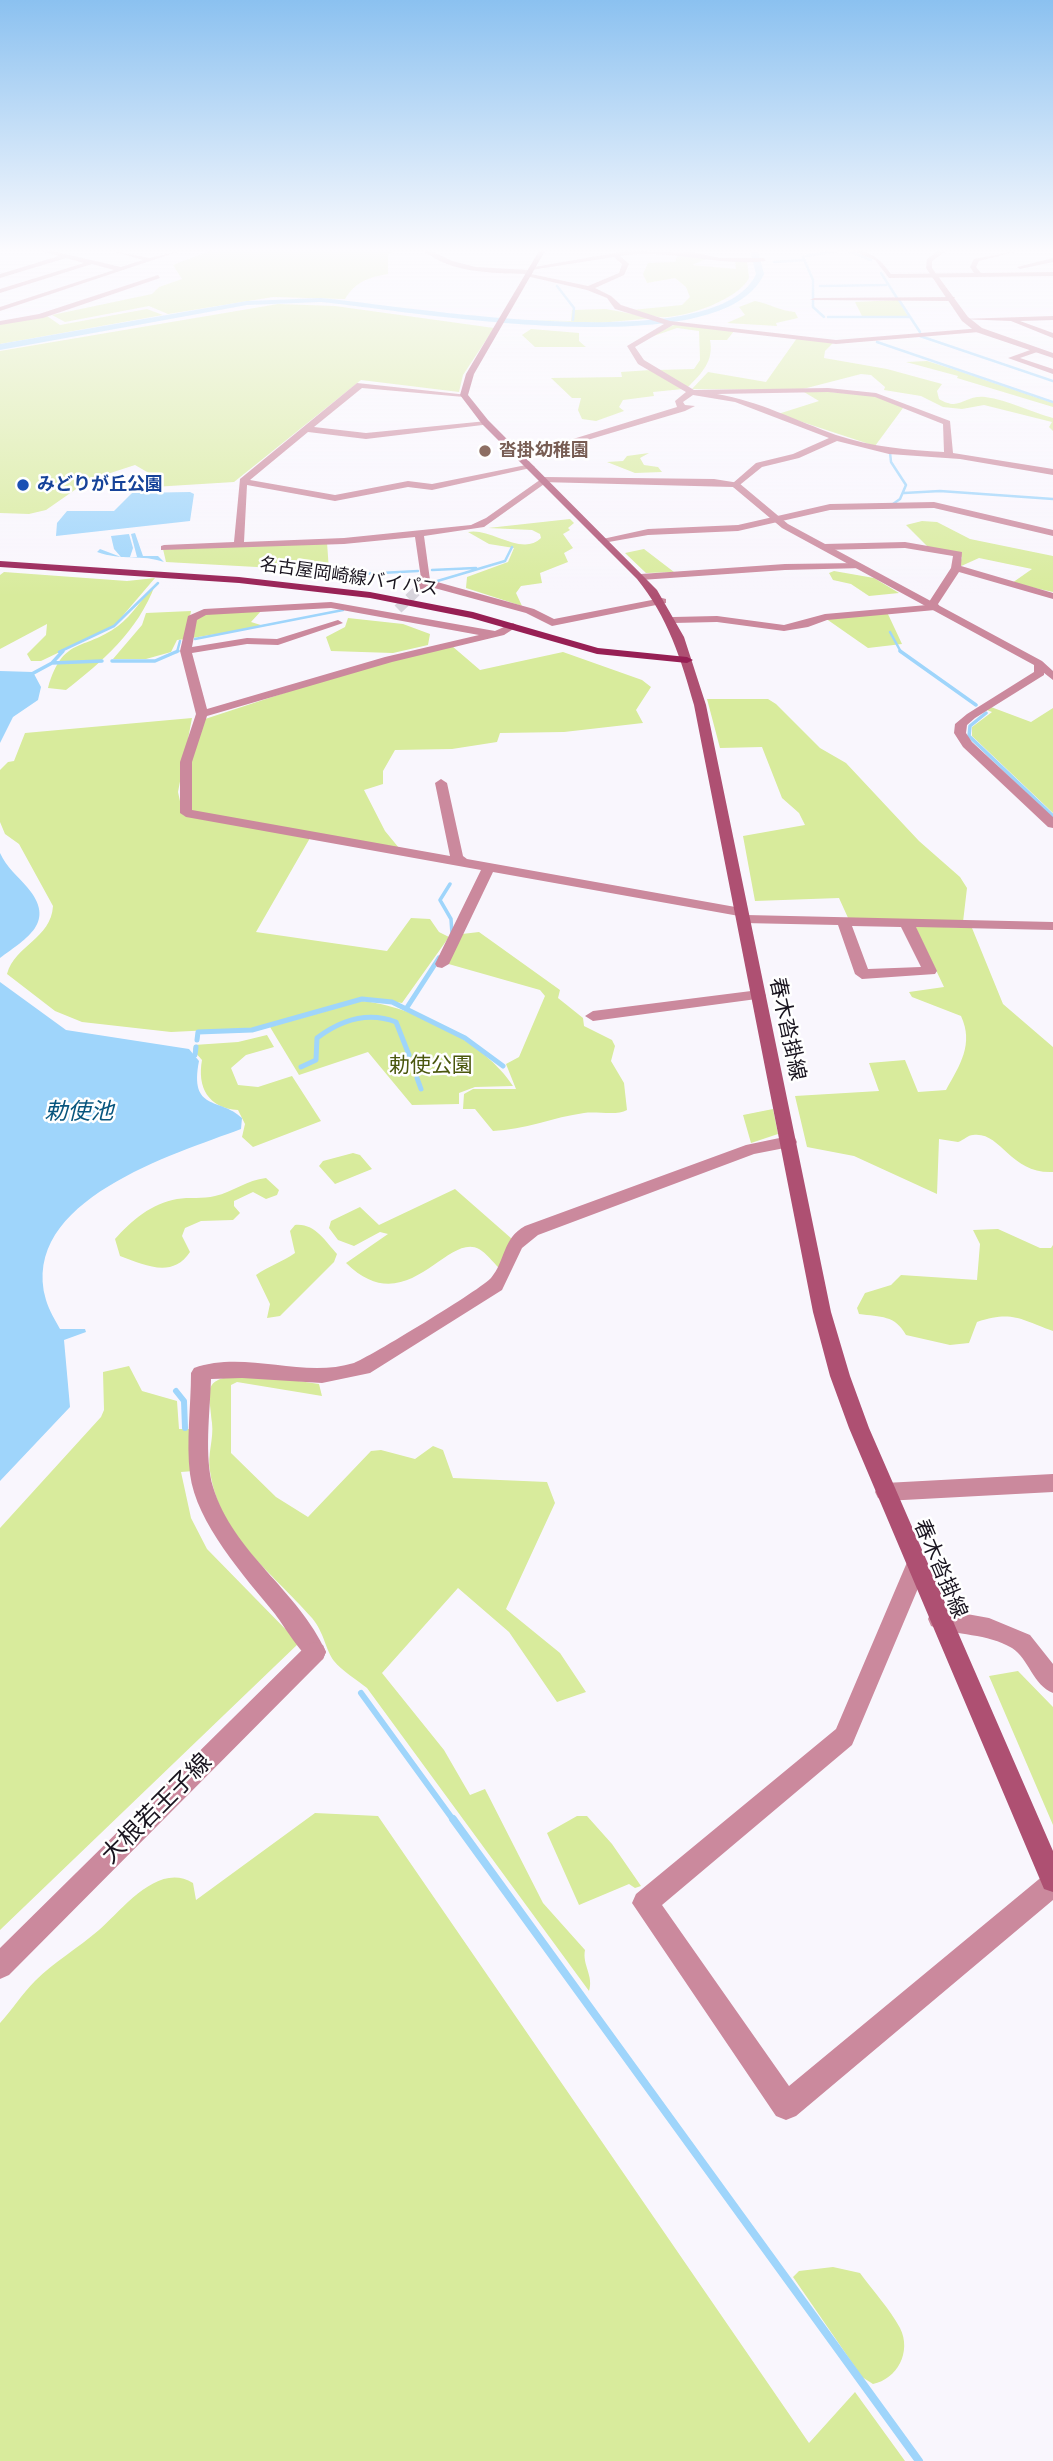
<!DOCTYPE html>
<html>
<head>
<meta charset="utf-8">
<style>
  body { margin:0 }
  canvas { display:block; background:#f9f6fd }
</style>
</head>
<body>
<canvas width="1053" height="2461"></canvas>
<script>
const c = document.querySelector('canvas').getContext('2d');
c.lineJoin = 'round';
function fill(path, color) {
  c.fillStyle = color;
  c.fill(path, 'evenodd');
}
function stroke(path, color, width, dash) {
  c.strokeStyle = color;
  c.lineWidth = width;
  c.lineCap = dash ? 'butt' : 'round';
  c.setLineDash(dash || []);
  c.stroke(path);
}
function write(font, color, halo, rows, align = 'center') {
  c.font = font + ' "IBM Plex Sans","Noto Sans JP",sans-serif';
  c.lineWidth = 5;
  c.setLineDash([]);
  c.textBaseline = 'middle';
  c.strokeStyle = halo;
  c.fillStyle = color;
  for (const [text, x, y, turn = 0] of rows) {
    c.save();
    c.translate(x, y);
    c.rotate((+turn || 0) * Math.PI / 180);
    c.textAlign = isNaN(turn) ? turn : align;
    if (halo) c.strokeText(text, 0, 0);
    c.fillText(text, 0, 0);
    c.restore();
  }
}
fill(new Path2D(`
  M210 251H395L388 255V274C369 277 355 282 345 299L273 297 168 314 149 306 65 322 52 315 152 294 159 287 182 279 173 265Z
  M688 255 706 259 692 265 736 269 735 261H747L749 278C738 300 683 319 659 317 650 316 641 312 632 310L682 305 690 297 686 287 675 278 647 283 643 274 648 263 675 262 677 257Z
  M898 300 908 316H862L855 302Z
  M755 301C770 304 780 311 795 312L798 318 776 323 777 326 727 323 745 315 739 307Z
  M278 304 335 306 494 328 463 375 459 392 361 380 234 482 153 487 154 476 135 465 89 480 46 510 29 514 0 513V351Z
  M147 309 163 315 0 344V324L47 316 60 325Z
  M606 309 654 318 599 323 527 320 571 321 572 310Z
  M676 324 734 331 727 340H710C714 361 702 373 688 387L657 370 694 369 700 360 699 331 677 328 642 340Z
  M531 329 579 333V341L586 347H535L522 335Z
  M797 338 833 343 825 351 824 358 887 369 942 384 937 391 939 399C960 412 964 395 985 397 1009 400 1030 412 1053 418V431L1049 427 1052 422 984 405 962 409 943 407 921 396 884 390 885 387 871 375 861 374 799 390 692 389 708 372 766 382Z
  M927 361C970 374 1011 389 1053 403V407L957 378 958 376 906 362Z
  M651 370 683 389 653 392 654 396 623 400 619 407 624 411 596 421 582 419 578 410 581 398H572L551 378 622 377 621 372Z
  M819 391 875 396 901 405 903 408 875 446 778 414 819 401 804 392Z
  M649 453 640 458 644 465 658 467 662 472 635 473 607 462 623 461 627 456Z
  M570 519 574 523 568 528 570 530 563 534 573 548 564 553 568 562 540 573 542 583 521 586 516 593 522 606 466 588 467 577 508 562 514 548 489 544 468 532C490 527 522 557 541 538L540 534 532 530 488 528Z
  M922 521 937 522 970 539 1053 556V592L1012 583 1032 569 979 558 959 567 962 557 928 547 906 525Z
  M327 542 329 571 166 562 163 549Z
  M644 549 674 572 646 573 625 553Z
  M834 571 874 578 899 593 869 596 851 584 833 580 829 573Z
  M4 572 127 581 155 578 114 626 41 661H31L27 654 46 635 47 624 0 649V575Z
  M155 585C138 631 102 662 66 690L48 688C63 636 82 652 118 626 133 615 142 598 155 585Z
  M262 610 251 622 264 626 192 638 197 615Z
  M191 611 186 639 177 640 171 652 146 659H113L142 625 146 613Z
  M887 612 902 644 868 648 825 618Z
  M348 618 403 624 430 634 428 645 393 653 331 651 326 637 345 627Z
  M452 646 480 670 563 652 642 680 651 687 636 710 643 723 564 732 500 733 497 742 452 749 395 750 383 771V784L364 790 385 831 399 848 192 812 190 767 202 720 342 674Z
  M707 699H768L776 704 820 748 846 763 919 841 960 877 967 888 963 922 849 920 839 898 755 901 743 836 805 825 799 813 782 798 762 747 720 748Z
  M991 707 1031 722 1053 708V813L972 736V727L992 712 987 710Z
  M192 718 178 792 183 815 310 838 256 932 387 951 411 918 430 919 439 932 449 937 402 1003 363 997 253 1028 171 1032 82 1022 55 1011 7 974C15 945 51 939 53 906L19 844 5 834 0 822V770L8 762 14 761 25 733Z
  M915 926 972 928 1003 1004 1053 1047V1172C1010 1174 1001 1131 973 1135 968 1135 964 1140 958 1142L939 1139 937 1194 854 1156 807 1147 795 1096 879 1091 869 1063 905 1060 918 1092 946 1090C960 1065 974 1044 961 1016L912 997 909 992 944 987Z
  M479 932 560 990 558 998 583 1018 584 1026 612 1040 615 1046 611 1061 624 1083 627 1110C617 1116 597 1111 584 1113 554 1117 524 1130 493 1131L475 1109H463L464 1094 473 1089H516L506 1064 519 1057 545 996 540 990 445 963 462 934Z
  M362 1001C412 1006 486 1043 513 1086L475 1087 459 1093V1104L412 1105 368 1052 299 1075 270 1027Z
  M267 1035 274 1047 246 1055 231 1068 238 1085 258 1087 292 1076 321 1121 253 1147 242 1137 245 1124 238 1110C208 1108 197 1087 202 1060L193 1050 194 1045 238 1042Z
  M773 1109 778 1134 751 1143 743 1115Z
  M353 1153 360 1155 372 1169 335 1184 319 1166 323 1161Z
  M266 1178 279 1190 277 1195 266 1199 253 1192 234 1201V1206L240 1213 233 1220 201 1221 185 1228 182 1236 190 1252C172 1279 145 1265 120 1256L115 1239C131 1221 152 1203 177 1199 189 1197 203 1199 215 1196 233 1192 247 1180 266 1178Z
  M455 1189 512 1239 499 1268C493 1262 486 1253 479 1249 446 1232 407 1323 346 1263L388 1234 380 1232 354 1246 338 1240 329 1228 331 1221 360 1207 379 1225Z
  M295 1225C315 1223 325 1241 337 1254L334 1262 280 1316 267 1318 270 1304 256 1275C269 1266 282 1262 295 1253L290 1231Z
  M998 1229 1040 1248H1051L1053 1245V1331C1021 1320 1013 1310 977 1322L969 1343 950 1345 906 1335C895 1315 881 1317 859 1314L857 1308 865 1293 891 1285 901 1275 977 1280 980 1244 973 1230Z
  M129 1366 142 1391 177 1401 179 1429H196L194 1471 181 1472 191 1518 207 1549 299 1643 0 1930V1528L101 1417 104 1410 103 1372Z
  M244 1373 319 1384 322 1396 237 1382 231 1385V1453L276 1497 308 1517 371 1451 381 1450 415 1459 433 1446 443 1450 453 1478 547 1482 555 1503 506 1609 560 1653 586 1692 557 1702 509 1632 458 1588 382 1673 444 1750 470 1795 485 1789 543 1903 585 1950C582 1965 594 1976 589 1991L367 1688C357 1680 342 1671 334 1661 326 1651 324 1632 312 1618 272 1572 219 1536 210 1471 207 1455 214 1439 212 1423 209 1386 201 1381 244 1373Z
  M1018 1671 1053 1707V1825L989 1676Z
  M315 1813 378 1816 809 2443 855 2392 905 2461H0V2023C12 2010 22 1994 35 1981 54 1962 78 1948 99 1930 122 1910 158 1861 193 1883L196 1900Z
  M577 1816H587L612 1844 641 1886 635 1888 629 1884 579 1905 547 1833Z
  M833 2267 860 2273C873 2291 890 2309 900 2328 912 2352 897 2379 873 2384L862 2377 793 2277 799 2271Z`), '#d8eb9c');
fill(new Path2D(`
  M190 492 194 494 190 521 56 536 57 523 67 511H114L132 493Z
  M135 533 143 556H158L164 562C142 554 122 561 97 552L100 549 121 557 114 549 111 536 129 534 133 548 130 557H137L131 534Z
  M0 671 33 672 41 687 38 700 13 717 0 743Z
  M0 853C7 868 17 875 27 887 57 922 27 938 0 958Z
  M0 982 66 1030 189 1049 199 1061C189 1112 220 1097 242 1118L241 1129C175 1154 18 1200 46 1300 49 1310 55 1320 60 1329H85L86 1332 64 1340 70 1407 0 1481Z`), '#9fd5fb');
stroke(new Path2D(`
  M849 251 871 260
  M806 256 836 251
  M803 257 813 280V307L824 317
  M774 262 805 260
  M881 273 897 298
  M557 286 574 308 573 320
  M820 286 886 285
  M899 300 920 332
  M828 317H910
  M920 336 1053 381
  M877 342 1053 402
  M890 452 891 462 906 485 900 499 893 504
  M904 493 940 491 1053 499
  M432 570 476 568
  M343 575 418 571
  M434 582 505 561 512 547
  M890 632 901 652
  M195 639 343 610
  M59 652 114 626 158 583
  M177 652 180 641`), '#9fd5fb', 2.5);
stroke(new Path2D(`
  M900 651 976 705
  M112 661H155L178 651
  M52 663 102 661
  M28 676 52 663 63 651
  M986 713 970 726 969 736 1053 816
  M450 884 440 900 451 919 452 934`), '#9fd5fb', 3.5);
stroke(new Path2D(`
  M406 1009 439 958
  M197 1040 198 1032 252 1030 362 999 392 1002 465 1038 503 1066
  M195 1055 196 1047
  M301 1067 316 1060 317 1038C341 1020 367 1011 396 1022L409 1055
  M417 1078 421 1089`), '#9fd5fb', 5);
stroke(new Path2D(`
  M176 1391 184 1401 185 1428
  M361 1693 454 1821`), '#9fd5fb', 6);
stroke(new Path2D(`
  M453 1819 919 2461`), '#9fd5fb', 8);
fill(new Path2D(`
  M750 251H758L764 274C722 368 406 310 321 302L247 305 0 350V344L247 301 321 298C401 305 717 361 756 274Z`), '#9fd5fb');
stroke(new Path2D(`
  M398 609 420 588`), '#d7d4dc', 10, [10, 5]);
fill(new Path2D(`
  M41 251H52L121 267 143 260 112 251 150 258 180 251 0 311V307L114 270 92 264 0 293V289L84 263 66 258 0 278V274L59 256Z
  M424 251H432L452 261 476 267 530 270 533 272 531 274 588 286 619 273 622 264 614 257 531 270 528 268 627 251 697 253 720 258H764L766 261C717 267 669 248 620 256L629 264 624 275 595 288 611 296 621 305 670 321 836 340 982 328 979 332 836 344 673 325 635 347 644 360 694 390 828 388 876 393 950 421 953 453 1053 469V475L960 459 889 454 837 441 799 458 762 467 736 488 733 487V483L756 463 793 454 829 438 735 402 693 395 683 402 685 405 695 406 685 411 574 444 510 452V448L573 439 677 407 675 401 686 392 638 364 627 346 664 324 615 309 607 298 587 290 526 276 525 274C492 273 451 273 424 251ZM828 392 875 397 943 424 944 452C908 450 872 447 836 435 797 421 759 401 717 394Z
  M853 251C872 251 880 259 891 274L974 273 970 267 974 259 1018 251 979 261 976 267 981 273 1053 272V276L889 278 875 260Z
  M1053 258V262L1020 269 1017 267Z
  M158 275 160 278 43 318 0 325V321L39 314Z
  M955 297 952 301 810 300 814 298Z
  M1053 316V320L1020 321 1053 333V338L1011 321 961 319Z
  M1033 349 1040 351 1020 358 1053 369V374L1008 358Z
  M357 383 468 395 464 397 362 388 314 427 366 433 487 421 491 424 366 439 308 432 250 480 335 495 408 481 432 484 531 464 535 467 432 490 408 487 335 501 247 485 244 542 344 538 471 525 486 518 544 477 547 478V482L484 527 424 536 430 580 534 609 554 619 662 598 666 599V603L552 626 526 613 427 586 424 590H416L421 578 415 537 344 544 161 550V546L164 545 234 542 240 479Z
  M934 502 1053 530V536L934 508 830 510 738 531 648 535 603 543 598 540 648 529 738 525 830 504Z
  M905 542 962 552 961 566 1053 593V599L959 572 938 604 940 607 935 610 827 620 808 627 784 631 717 622 673 623 668 620 673 617 717 616 784 625 825 614 927 605 951 568 953 556 905 548 824 550 819 547 824 544Z
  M859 563 864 566 863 568 785 570 641 580 636 577 641 574 785 564Z
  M331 602 495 631 513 623 518 626 504 635 392 662 207 716 192 762V810L450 856 435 783 441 779 447 783 463 856 467 859 741 908 746 909V915L1053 922V930L916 927 937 971 935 974 862 979 855 974 838 925 743 923 736 919 739 916 493 872 449 964 442 968 437 967 435 964 481 870 186 817 180 813V762L196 714 180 651 188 616 204 609ZM331 608 479 635 385 657 207 709 192 653 247 644 278 645 343 623 338 620 277 639 247 638 192 647 197 620 206 615ZM852 926 901 927 921 967 868 969Z
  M1034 661 1044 663V675L975 718 967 725 966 733 972 742 1053 817V828L1048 827 963 747 954 733 955 724 967 714 1034 672Z
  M759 990 766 995 764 998 593 1021 585 1016 593 1011Z
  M789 1136 795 1138 797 1142 795 1146 754 1154 538 1235 522 1248 502 1290 370 1373 322 1383 242 1378 211 1379C210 1412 204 1457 213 1487 233 1553 299 1591 326 1652L323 1659 315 1662C302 1657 285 1627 275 1614 245 1577 196 1523 190 1474 186 1442 191 1406 191 1373L194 1368C246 1350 302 1379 354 1363 368 1358 483 1288 491 1278 506 1260 502 1239 525 1226L746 1145Z
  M1053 1474V1492L885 1501 878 1498 875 1492 878 1486 885 1483Z
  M916 1557 924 1560 927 1567 852 1745 662 1905 789 2086 1044 1875 1053 1872V1900L796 2116 786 2120 776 2116 632 1903 636 1894 836 1729 908 1560Z
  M939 1609 989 1618 1030 1635 1053 1664V1693C1033 1685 1029 1659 1012 1648 987 1633 957 1636 931 1626L928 1619 931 1612Z`), '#cb899d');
fill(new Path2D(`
  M938 251H946L932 261V268L968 317 982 328 1053 353V358L976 332 962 321 926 268 927 259Z
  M544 477 714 479 739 483 788 524 1042 661 1053 671V680L1034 665 782 528 733 487 541 482V478Z
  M315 1642 323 1645 326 1652 323 1659 9 1975 0 1979V1948L307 1645Z`), '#cb899d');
fill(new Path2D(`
  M539 251H545L474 374 468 395 488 420 657 590 684 637 706 705 831 1312 850 1376 869 1428 1053 1851V1892L1044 1889 849 1428 830 1376 813 1312 694 705C681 659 668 617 637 579L482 424 460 395 466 374Z`), '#ae5072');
fill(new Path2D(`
  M0 561 239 577 370 592 473 612 598 648 687 657 693 660 687 663 597 654 471 618 370 598 239 583 0 567Z`), '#971f54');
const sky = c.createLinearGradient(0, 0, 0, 596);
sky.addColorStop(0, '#8bc1f0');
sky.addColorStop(0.42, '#fcfbfe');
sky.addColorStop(1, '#fcfbfe00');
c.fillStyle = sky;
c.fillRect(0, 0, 1053, 596);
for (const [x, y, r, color] of [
  [485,451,7,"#8d6e63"],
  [23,485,7,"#1a4fb4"]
]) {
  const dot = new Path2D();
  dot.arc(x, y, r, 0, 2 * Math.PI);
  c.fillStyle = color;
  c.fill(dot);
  stroke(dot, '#fff', 2.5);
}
write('bold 18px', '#785e54', '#fff', [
  ["沓掛幼稚園",499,451]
], 'left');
write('bold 18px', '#164399', '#fff', [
  ["みどりが丘公園",37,485]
], 'left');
write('18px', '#19141f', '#fff', [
  ["名古屋岡崎線バイパス",349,577,8]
]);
write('21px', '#19141f', '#fff', [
  ["春木沓掛線",787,1029,78],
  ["春木沓掛線",940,1569,67]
]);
write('21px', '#4a570d', '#fff', [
  ["勅使公園",431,1066]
]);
write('italic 23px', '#08567e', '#fff', [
  ["勅使池",79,1112]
]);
write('24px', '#19141f', '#fff', [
  ["大根若王子線",157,1809,-45]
]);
</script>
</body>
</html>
